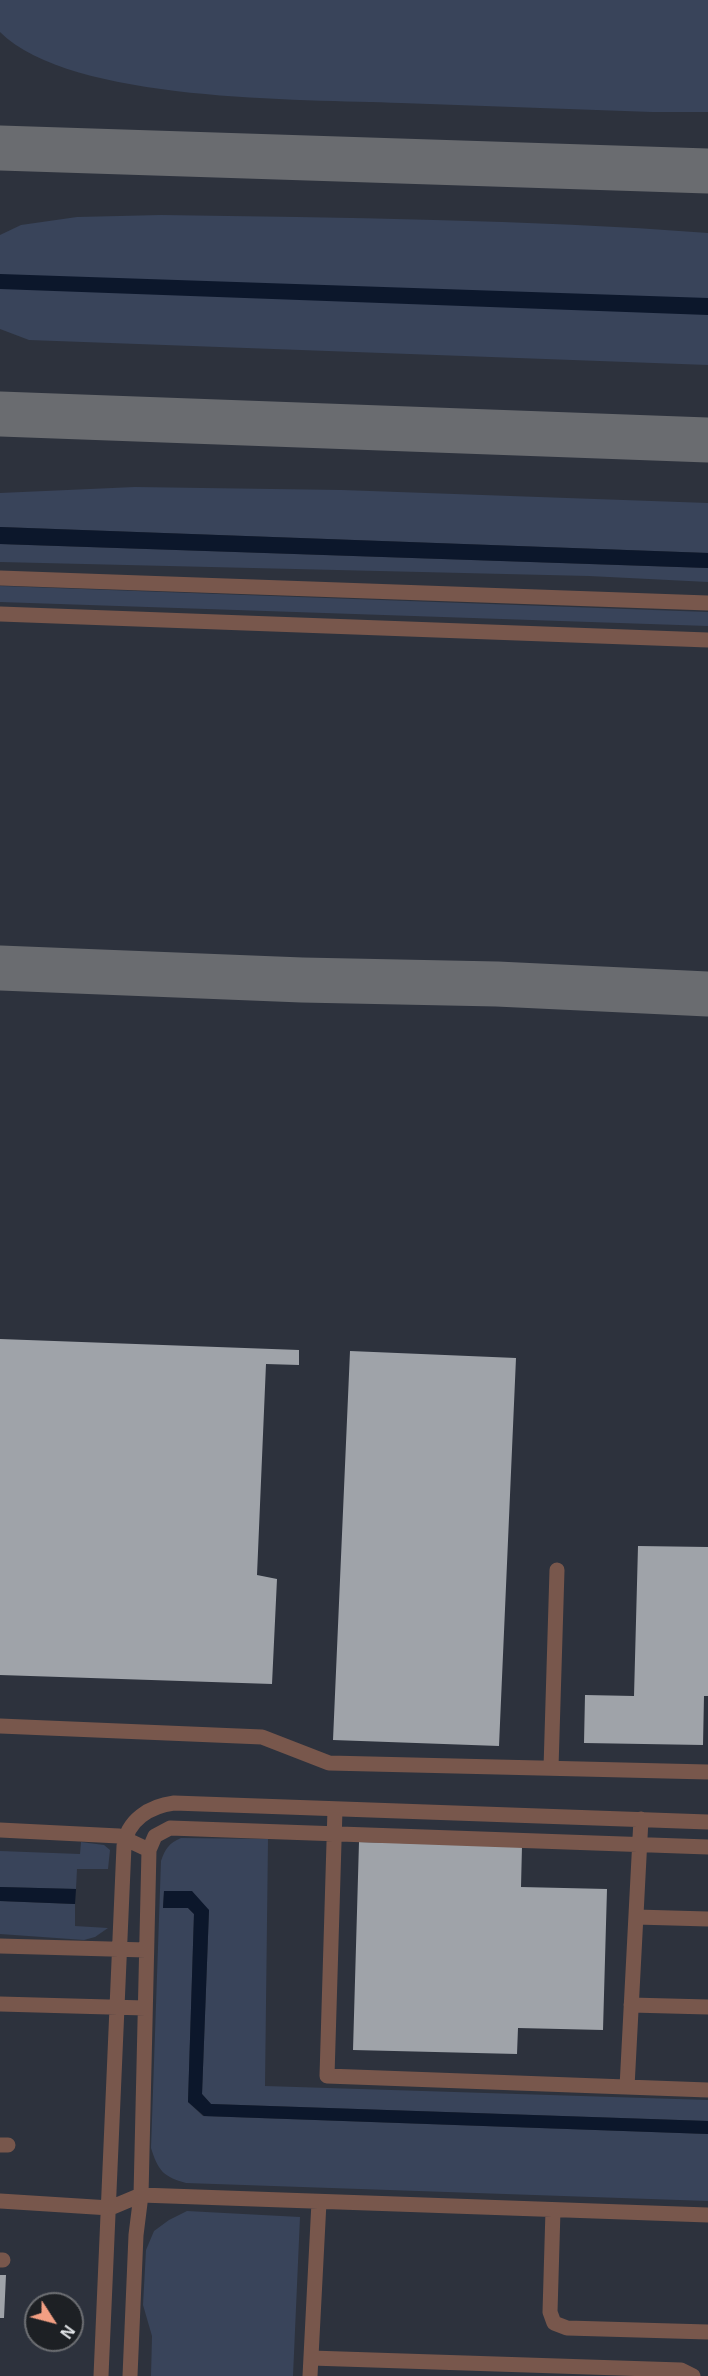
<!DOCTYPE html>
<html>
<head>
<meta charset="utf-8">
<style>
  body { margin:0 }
  #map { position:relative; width:708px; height:2376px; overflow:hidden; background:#27292e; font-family:Arial,sans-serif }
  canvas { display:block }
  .north { position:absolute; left:24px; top:2292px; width:60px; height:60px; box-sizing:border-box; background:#1d2024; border:2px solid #6d6f73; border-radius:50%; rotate:126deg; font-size:16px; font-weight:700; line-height:24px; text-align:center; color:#e4e6e9 }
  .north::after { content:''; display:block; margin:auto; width:21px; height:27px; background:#f39f83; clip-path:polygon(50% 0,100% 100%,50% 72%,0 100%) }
</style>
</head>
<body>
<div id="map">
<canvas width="708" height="2376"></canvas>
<div class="north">N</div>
</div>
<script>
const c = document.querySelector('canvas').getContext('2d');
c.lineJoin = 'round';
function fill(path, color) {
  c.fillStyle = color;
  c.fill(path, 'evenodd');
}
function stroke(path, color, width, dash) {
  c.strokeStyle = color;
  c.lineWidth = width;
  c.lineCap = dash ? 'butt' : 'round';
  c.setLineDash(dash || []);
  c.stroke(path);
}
fill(new Path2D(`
  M0 0H708V2376H0ZM36 2304H72V2340H36Z`), '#2d323d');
fill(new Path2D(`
  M0 0H708V112H652C568 109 485 106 401 103 303 99 71 103 0 32Z
  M161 215C343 218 526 219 708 233V365L29 340 0 329V235L21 225 77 217Z
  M135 487 342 490 708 503V553L0 527V493Z
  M0 544 708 568V582L589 576 0 562Z
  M0 586 708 612V626L0 602Z
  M181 1838 268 1839 265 2086 708 2100V2121L211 2104 202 2094 209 1910 164 1891 163 1908H188L194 1914 188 2102 203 2116 708 2134V2201L186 2183C164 2177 158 2171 151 2148L161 1861C165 1849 169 1843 181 1838Z
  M81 1842 104 1845 110 1850 108 1869H77L76 1889 0 1887V1851L80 1854Z
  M0 1901 75 1904V1926L108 1928 95 1937 84 1940 0 1934Z
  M187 2211 300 2217 293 2376H151L152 2336 143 2305 146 2250 154 2231 169 2220Z`), '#39445a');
fill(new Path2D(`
  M0 274 708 298V315L0 289Z
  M0 527 708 553V568L0 544Z
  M0 1887 76 1889 75 1904 0 1901Z
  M164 1891H192L209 1910 202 2094 211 2104 708 2121V2134L204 2116 188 2102 194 1914 188 1908H163Z`), '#0c172b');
stroke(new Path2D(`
  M0 148 708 171
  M0 414 708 440
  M0 968 302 980 497 984 708 994`), '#6a6c70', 45);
fill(new Path2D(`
  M0 1339 299 1350V1365L266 1364 257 1575 277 1579 272 1684 0 1675Z
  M350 1351 516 1358 499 1746 333 1740Z
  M638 1546 708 1547V1696H704L703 1745 584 1743 585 1695 634 1696Z
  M359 1842 522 1846 521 1887 607 1889 603 2030 518 2028 517 2054 353 2050Z
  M0 2275H6L4 2318H0Z`), '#9fa3a9');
stroke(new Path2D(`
  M0 578 708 603
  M0 614 708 640
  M0 1726 262 1737 329 1763 708 1772
  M551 1768 557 1570
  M335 1809 327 2076 708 2090
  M0 1830 119 1836 149 1850
  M636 1917 708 1919
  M0 1946 146 1950
  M0 2004 145 2008
  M631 2005 708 2007
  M627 2087 641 1819
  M0 2145H8
  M0 2201 110 2208 141 2195 708 2215
  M553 2210 550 2312 554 2323 567 2328 708 2332
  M0 2260H3
  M311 2358 681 2370 693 2376
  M101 2376 124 1846C127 1820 150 1806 174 1803L708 1822
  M130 2376 136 2235 141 2195 149 1850 155 1836 170 1828 708 1847
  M310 2376 319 2202`), '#78574c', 15);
</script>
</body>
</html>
